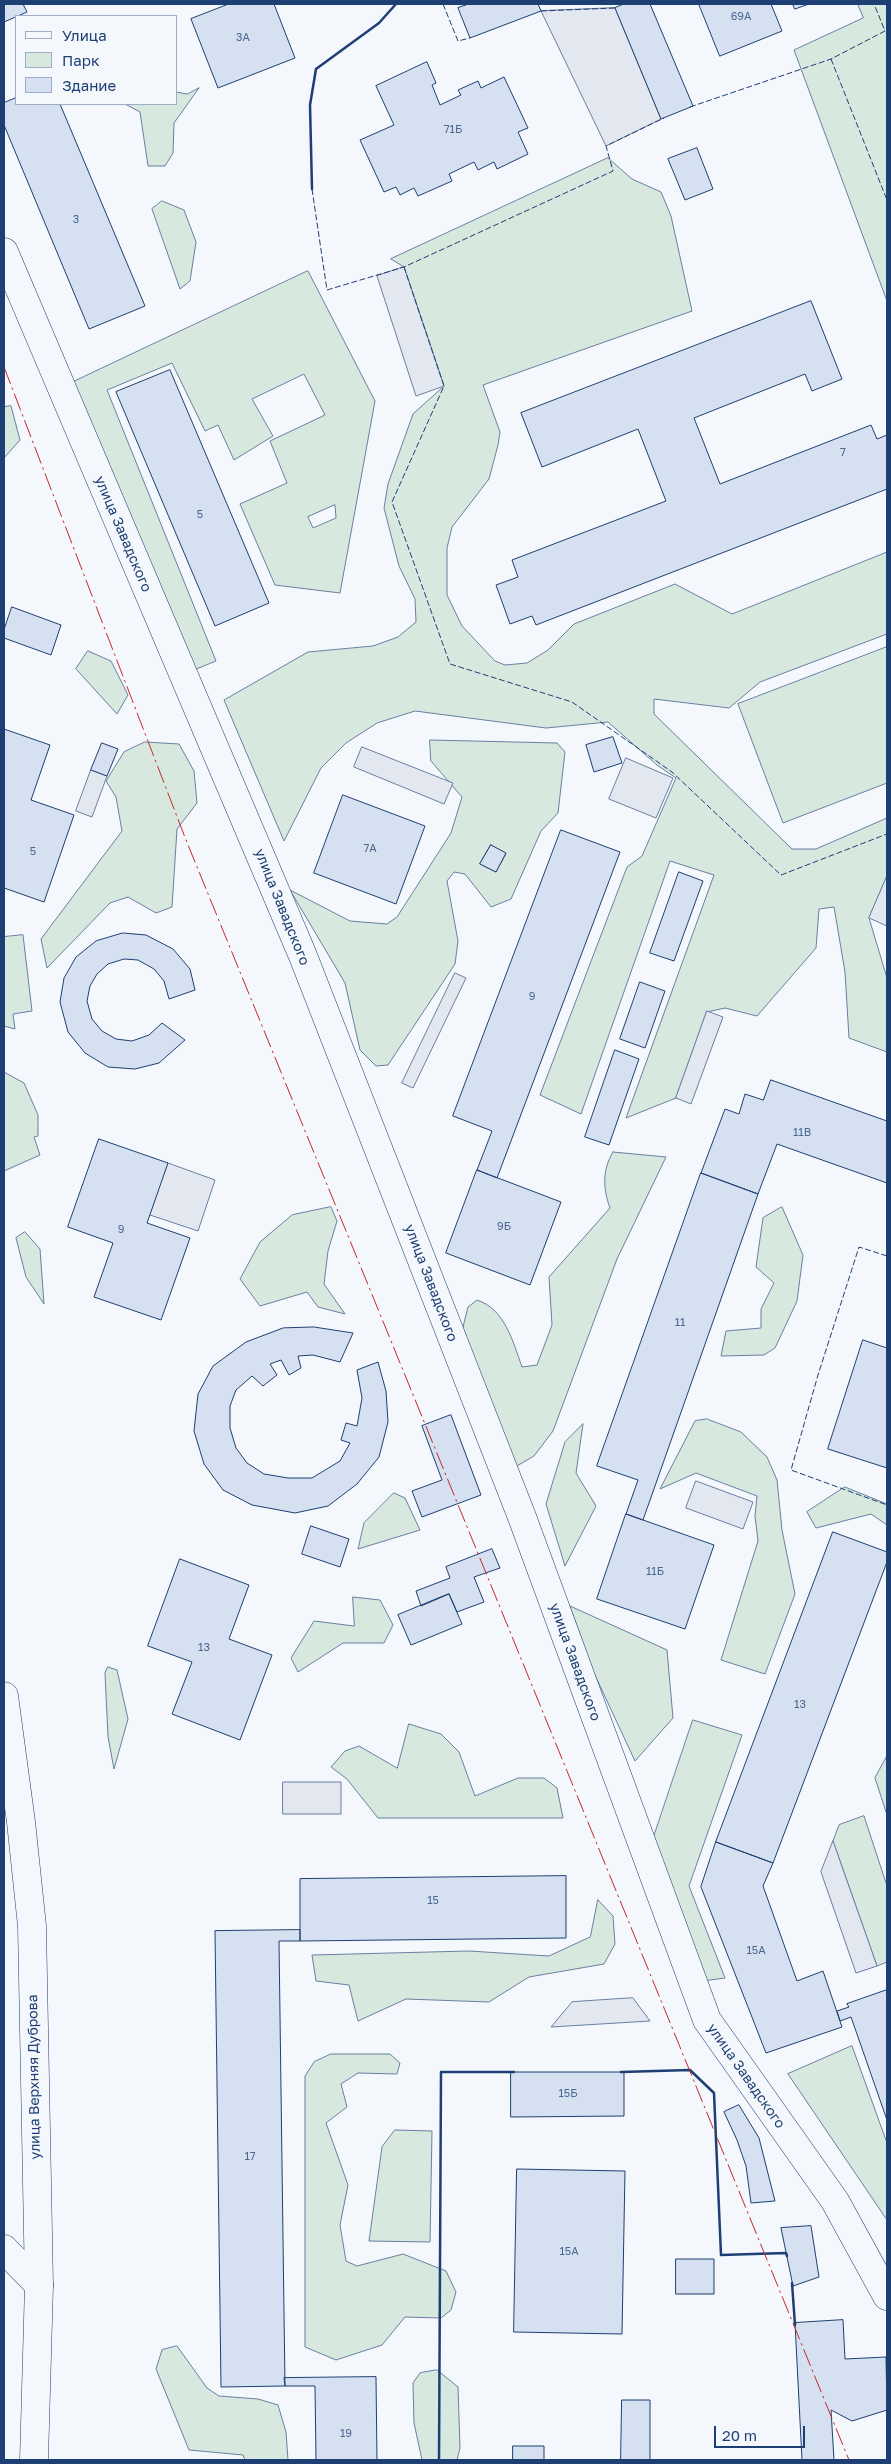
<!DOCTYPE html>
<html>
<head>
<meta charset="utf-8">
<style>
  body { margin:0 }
  #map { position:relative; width:891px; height:2464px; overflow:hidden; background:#f4f7fb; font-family:"Golos Text",sans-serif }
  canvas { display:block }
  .frame { position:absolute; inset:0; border:5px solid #1d3f73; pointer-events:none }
  .legend { position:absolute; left:15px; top:15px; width:162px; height:90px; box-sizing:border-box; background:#f4f7fb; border:1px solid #9eadc5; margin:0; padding:6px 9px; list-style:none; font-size:15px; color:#1d3f73 }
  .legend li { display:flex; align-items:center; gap:10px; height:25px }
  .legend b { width:25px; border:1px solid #9eadc5 }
  .scale { position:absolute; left:714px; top:2426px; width:91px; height:22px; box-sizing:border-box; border:2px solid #1d3f73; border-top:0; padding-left:6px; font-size:15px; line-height:18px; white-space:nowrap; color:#1d3f73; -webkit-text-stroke:4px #f4f7fb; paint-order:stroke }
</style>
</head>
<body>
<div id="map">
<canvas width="891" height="2464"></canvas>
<div class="frame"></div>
<ul class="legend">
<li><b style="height:6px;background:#f4f7fb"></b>Улица</li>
<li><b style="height:14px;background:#d7e8df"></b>Парк</li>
<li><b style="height:14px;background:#d5e0f0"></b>Здание</li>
</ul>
<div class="scale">20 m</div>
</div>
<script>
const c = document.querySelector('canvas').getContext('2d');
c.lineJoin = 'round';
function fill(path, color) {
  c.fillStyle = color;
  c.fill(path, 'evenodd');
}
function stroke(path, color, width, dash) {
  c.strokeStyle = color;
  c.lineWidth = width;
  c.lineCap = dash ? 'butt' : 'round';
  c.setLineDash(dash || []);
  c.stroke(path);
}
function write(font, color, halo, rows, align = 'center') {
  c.font = font + ' "Golos Text",sans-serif';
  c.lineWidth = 4;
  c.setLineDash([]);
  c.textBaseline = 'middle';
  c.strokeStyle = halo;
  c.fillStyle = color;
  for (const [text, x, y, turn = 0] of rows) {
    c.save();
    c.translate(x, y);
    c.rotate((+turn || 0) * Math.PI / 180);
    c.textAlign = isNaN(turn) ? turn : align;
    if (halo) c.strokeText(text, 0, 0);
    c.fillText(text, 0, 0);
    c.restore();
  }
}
const green = new Path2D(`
  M858 4H887V301L794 50 863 18Z
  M199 88 174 123 173 153 165 166H148L140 112 125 104H176V92L187 94Z
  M608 158 632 179 661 192 671 216 692 311 483 385 500 432 498 445 489 479 452 527 447 548V595L462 626 495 661 505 665 527 663 548 650 574 624 675 584 732 614 887 552V634L760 682 729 708 654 699V714L792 849H816L887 818V876L869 918 887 978V1052L849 1038 845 972 834 907 819 909 816 948 757 1016 725 1008 707 1012 676 1098 626 1118 714 875 670 861 581 1114 540 1095 627 867 642 856 676 778 657 765 608 722 546 728 415 711 377 723 346 743 321 768 284 841 224 700 308 652 373 646 398 637 416 622 415 599 399 566 384 508 388 484 413 414 444 386 404 267 391 259Z
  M162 201 184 210 196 242 190 281 180 289 152 209Z
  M308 271 375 401 340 593 275 585 240 504 287 483 270 441 325 415 304 374 252 399 273 436 234 460 218 425 205 431 172 363 107 390 216 661 189 672 69 384ZM335 505 336 518 313 528 308 517Z
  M11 406 20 440 4 458V407Z
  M887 647V783L783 823 738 704Z
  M88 651 111 661 128 695 117 714 76 669Z
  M430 740 557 743 565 752 558 813 541 831 511 899 491 907 465 874 454 872 447 881 458 941 455 964 388 1065 376 1066 360 1050 345 983 290 890 350 921 387 924 397 917 451 833 462 797 431 761ZM491 845 506 854 496 872 480 864Z
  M145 742 179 744 194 771 197 803 177 829 172 907 156 913 128 897 110 903 47 968 41 939 122 831 116 797 106 781 124 752Z
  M23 935 32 1011 13 1014 15 1029 4 1026V937Z
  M4 1072 24 1083 38 1115V1136L34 1137 40 1155 4 1171Z
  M613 1152 666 1157 617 1259 553 1431 534 1456 510 1470 460 1339 468 1307 477 1300C505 1309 513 1342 522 1367L537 1365 552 1325 549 1277 610 1208C603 1189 602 1170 613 1152Z
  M331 1207 337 1221 328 1251 324 1284 345 1314 318 1307 307 1292 260 1306 240 1279 260 1242 292 1215Z
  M782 1207 803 1255 797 1301 775 1348 764 1355 721 1356 726 1331 761 1328V1309L774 1283 756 1267 763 1218Z
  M25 1232 40 1249 44 1304 26 1277 16 1238Z
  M707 1419 741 1432 767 1457 777 1480 782 1530 795 1594 765 1674 721 1660 758 1541 755 1516 757 1496 696 1473 660 1489 695 1421Z
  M583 1424 576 1473 596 1506 565 1566 546 1504 565 1442Z
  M845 1487 887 1504V1525L871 1514 816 1528 807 1512Z
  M394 1493 405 1498 420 1530 358 1549 364 1523Z
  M353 1597 380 1600 393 1625 384 1643H343L298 1672 291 1658 314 1621 354 1626Z
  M570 1606 667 1650 673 1718 635 1761 594 1673Z
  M108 1667 117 1670 128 1719 114 1769 108 1737 105 1673Z
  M693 1720 742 1735 689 1886 725 1978 703 1981 652 1842Z
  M409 1724 441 1734 459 1752 475 1796 518 1778H544L557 1788 563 1818H378L347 1779 331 1767 345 1751 359 1746 397 1768Z
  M887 1756V1815L875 1778Z
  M864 1816 887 1886V1962L877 1966 833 1841 839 1825Z
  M598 1900 613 1916 615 1944 604 1964 529 1977 489 2002 406 1999 358 2021 349 1985 316 1981 312 1955 469 1951 549 1956 590 1937Z
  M852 2046 887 2143V2220L788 2074Z
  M331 2054H390L400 2063 397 2074 358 2073 341 2084 347 2107 326 2123 348 2185 340 2225 346 2261 357 2266 403 2254 446 2271 456 2292 451 2310 441 2318 405 2317 382 2345 336 2360 305 2347V2076L314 2062Z
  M395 2130 432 2131 430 2242 369 2241 382 2147Z
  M177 2346 207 2388 219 2396 258 2399 278 2405 286 2432 288 2460H245L243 2455 189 2450 156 2369 162 2350Z
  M437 2370 458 2387 460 2448 457 2460H422L414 2423 413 2383 420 2373Z`);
fill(green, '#d7e8df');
stroke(green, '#687fa3', 1);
const parking = new Path2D(`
  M615 8 661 119 606 146 541 11Z
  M404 267 444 386 416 396 377 276Z
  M362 747 453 783 444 804 354 767Z
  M626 758 673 778 656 818 609 799Z
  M91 770 107 776 92 817 76 811Z
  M887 876V926L869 918Z
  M455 973 466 978 413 1088 402 1083Z
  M707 1011 723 1017 691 1104 676 1098Z
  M168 1163 215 1180 198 1231 150 1215Z
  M696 1481 753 1502 743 1529 686 1508Z
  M283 1782H341V1814H283Z
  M833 1841 877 1966 856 1973 821 1872Z
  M633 1998 650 2021 551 2027 572 2002Z`);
fill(parking, '#e3e8f0');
stroke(parking, '#687fa3', 1);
const building = new Path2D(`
  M4 4H23L27 12 4 22Z
  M229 4H274L295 58 218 88 191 19Z
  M469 4H538L541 11 470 38 458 8Z
  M624 4H650L693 106 661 119 615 8Z
  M699 4H771L782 31 720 56Z
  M793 4H809L795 9Z
  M427 62 436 83 432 85 440 105 461 95 458 90 478 81 481 88 504 77 528 128 518 132 528 154 497 169 494 162 478 170 474 162 449 174 452 181 418 196 414 188 400 195 396 187 384 192 360 140 394 125 376 86Z
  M16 98V104H60L145 306 89 329 4 125V103Z
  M697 148 713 189 685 200 668 159Z
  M811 301 842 379 812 391 805 374 694 418 720 484 871 425 877 439 887 435V489L536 625 532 616 510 624 496 585 518 577 512 560 666 501 638 429 542 467 521 413Z
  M170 370 269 603 215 626 116 392Z
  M12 607 61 625 51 655 4 638V630Z
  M4 729 50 745 31 800 74 815 44 902 4 888Z
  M613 737 622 763 594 772 586 745Z
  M102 743 118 749 107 776 91 770Z
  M343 795 425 826 396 904 314 873Z
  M561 830 620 852 497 1178 477 1170 492 1131 453 1116Z
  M491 845 506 853 496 872 480 864Z
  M679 872 703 881 674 961 650 953Z
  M123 933 146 935 173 949 190 969 195 990 169 999 164 981 154 969 138 960 124 959 108 964 97 974 90 986 87 1001 92 1019 102 1031 116 1039 132 1041 149 1035 162 1023 185 1040 159 1063 135 1069 108 1067 85 1053 68 1032 60 1002 64 978 76 957 96 941Z
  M640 982 665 991 645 1048 620 1039Z
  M615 1050 639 1059 609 1145 585 1137Z
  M771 1080 887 1121V1183L777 1144 758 1194 701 1173 725 1109 739 1114 745 1094 763 1100Z
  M99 1139 168 1163 147 1223 190 1238 161 1320 94 1297 113 1243 68 1227Z
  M477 1170 561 1202 530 1285 446 1253Z
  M701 1173 758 1194 643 1520 626 1514 638 1480 597 1466Z
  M314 1327 353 1333 340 1362 313 1355 298 1356 301 1368 289 1375 281 1360 270 1364 277 1375 263 1386 252 1376 236 1390 230 1406V1428L236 1448 247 1463 264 1474 288 1478H312L340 1461 350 1443 341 1440 346 1423 357 1426 362 1398 357 1370 378 1362 386 1391 388 1422 379 1457 357 1484 328 1506 295 1513 252 1505 223 1490 204 1464 194 1431 198 1394 213 1366 246 1342 283 1328Z
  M863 1340 887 1348V1468L828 1449Z
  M451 1415 481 1495 422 1517 412 1491 442 1480 422 1426Z
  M626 1514 714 1545 685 1629 597 1599Z
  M311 1526 349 1539 340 1567 302 1554Z
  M833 1532 887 1552V1562L773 1863 716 1842Z
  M492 1549 500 1568 474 1577 484 1602 457 1612 449 1594 421 1606 416 1591 450 1578 446 1567Z
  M180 1559 249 1585 229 1639 272 1655 240 1740 172 1714 192 1662 148 1646Z
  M449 1594 462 1624 411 1645 398 1615Z
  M716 1842 773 1863 763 1886 797 1981 823 1971 842 2027 766 2053 701 1887Z
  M566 1876V1938L300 1941V1879Z
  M300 1930V1941H279L285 2386 221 2387 215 1931Z
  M887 1990V2120L851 2017 840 2021 837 2011 849 2007 847 2004Z
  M511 2072H624V2116L511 2117Z
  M739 2105 759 2138 775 2201 751 2203 746 2166 737 2140 724 2112Z
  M517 2169 625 2171 622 2334 514 2332Z
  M811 2226 819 2277 793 2286 781 2228Z
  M676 2259H714V2294H676Z
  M843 2320 845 2359 886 2357 887 2410 852 2421 831 2410 834 2460H802L795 2323Z
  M376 2377 377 2460H316L315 2386H285L284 2378Z
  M622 2400H650V2460H621Z
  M513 2446H544V2460H513Z`);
fill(building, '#d5e0f0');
stroke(building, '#1d3f73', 1);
const minor = new Path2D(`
  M4 252 303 956 522 1517 707 2020 835 2201 887 2296
  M4 2249 39 2285`);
const major = new Path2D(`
  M4 1696 21 1822 32 1926 39 2285 34 2460`);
stroke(minor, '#1d3f73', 29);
stroke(major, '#1d3f73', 29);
stroke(minor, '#f4f7fb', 28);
stroke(major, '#f4f7fb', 28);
stroke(new Path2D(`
  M443 4 458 41 470 38
  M541 11 615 8
  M831 59 887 200
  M690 107 831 59 885 31 874 4
  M312 189 327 290 404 267 613 171 606 146 664 118
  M404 267 444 386 392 502 450 664 572 702 672 772 781 875 887 834
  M887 1256 859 1247 818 1375 791 1470 887 1505`), '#1d3f73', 1, [6, 2.5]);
stroke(new Path2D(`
  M312 189 310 105 316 69 379 23 396 4
  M621 2072 690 2070 714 2093 721 2255 786 2253 787 2256
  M792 2283 795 2325
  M439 2460 441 2072H514`), '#1d3f73', 2.5);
stroke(new Path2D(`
  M4 367 186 840 849 2460`), '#c62828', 1, [18, 4, 2.5, 4]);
write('11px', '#4b6792', null, [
  ["69А",741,17],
  ["3А",243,38],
  ["71Б",453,130],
  ["3",76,220],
  ["7",843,453],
  ["5",200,515],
  ["7А",370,849],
  ["5",33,852],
  ["9",532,997],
  ["11В",802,1133],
  ["9Б",504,1227],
  ["9",121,1230],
  ["11",680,1323],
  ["11Б",655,1572],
  ["13",204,1648],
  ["13",800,1705],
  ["15",433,1901],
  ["15А",756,1951],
  ["15Б",568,2094],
  ["17",250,2157],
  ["15А",569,2252],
  ["19",346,2434]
]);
write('14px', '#1d3f73', '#f4f7fb', [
  ["улица Завадского",123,534,67],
  ["улица Завадского",282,907,68],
  ["улица Завадского",431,1283,69],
  ["улица Завадского",575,1662,70],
  ["улица Завадского",746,2076,55],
  ["улица Верхняя Дуброва",34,2077,-91]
]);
</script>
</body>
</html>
